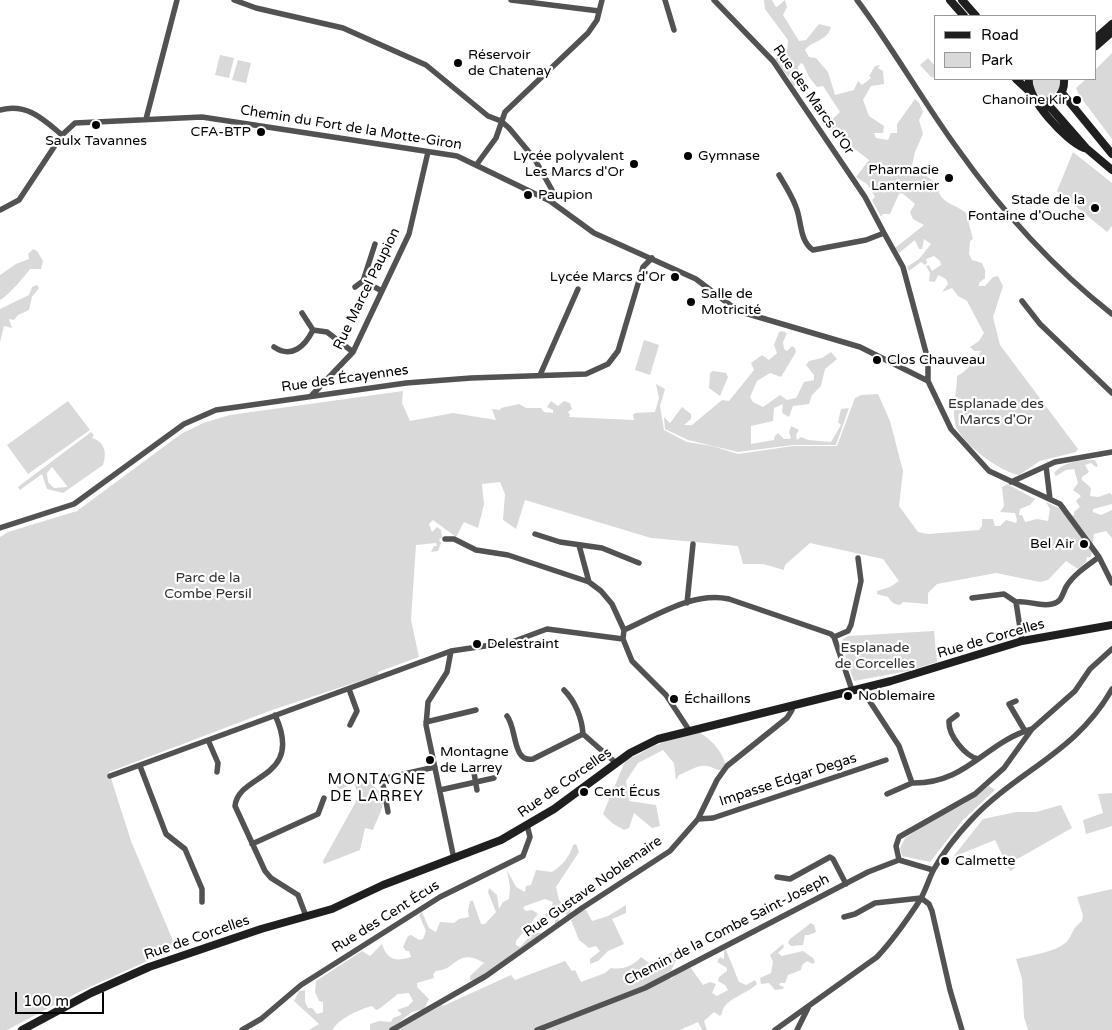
<!DOCTYPE html>
<html>
<head>
<meta charset="utf-8">
<style>
  body { margin:0 }
  #map { position:relative; width:1112px; height:1030px; overflow:hidden; background:#fff; font-family:"Varela Round",sans-serif }
  canvas { display:block }
  .legend { position:absolute; left:934px; top:15px; width:162px; height:65px; box-sizing:border-box; background:#fff; border:1px solid #999; margin:0; padding:6px 9px; list-style:none; font-size:15px; color:#000 }
  .legend li { display:flex; align-items:center; gap:10px; height:25px }
  .legend b { width:25px; border:1px solid #999 }
  .scale { position:absolute; left:15px; top:992px; width:89px; height:22px; box-sizing:border-box; border:2px solid #000; border-top:0; padding-left:6px; font-size:15px; line-height:18px; white-space:nowrap; color:#000; -webkit-text-stroke:4px #fff; paint-order:stroke }
</style>
</head>
<body>
<div id="map">
<canvas width="1112" height="1030"></canvas>
<ul class="legend">
<li><b style="height:6px;background:#1f1f1f"></b>Road</li>
<li><b style="height:14px;background:#d9d9d9"></b>Park</li>
</ul>
<div class="scale">100 m</div>
</div>
<script>
const c = document.querySelector('canvas').getContext('2d');
c.lineJoin = 'round';
function fill(path, color) {
  c.fillStyle = color;
  c.fill(path, 'evenodd');
}
function stroke(path, color, width, dash) {
  c.strokeStyle = color;
  c.lineWidth = width;
  c.lineCap = dash ? 'butt' : 'round';
  c.setLineDash(dash || []);
  c.stroke(path);
}
function write(font, color, halo, rows, align = 'center') {
  c.font = font + ' "Varela Round",sans-serif';
  c.lineWidth = 4.5;
  c.setLineDash([]);
  c.textBaseline = 'middle';
  c.strokeStyle = halo;
  c.fillStyle = color;
  for (const [text, x, y, turn = 0] of rows) {
    c.save();
    c.translate(x, y);
    c.rotate((+turn || 0) * Math.PI / 180);
    c.textAlign = isNaN(turn) ? turn : align;
    if (halo) c.strokeText(text, 0, 0);
    c.fillText(text, 0, 0);
    c.restore();
  }
}
fill(new Path2D(`
  M764 0H772L775 6 777 7 785 0 787 7 783 15 799 41 806 40 819 24 831 27C828 41 811 41 805 50L809 57 816 58 828 72 835 95 854 90 858 81 862 85 871 78 869 76 875 66 880 65 878 68 883 71 884 84 871 86 863 100 869 116 884 126 883 133H874L876 138 888 140 891 133H897V124L915 99 919 103 923 112 919 120 923 134 915 152 912 165 937 184C939 205 955 203 966 213L973 239 970 241 969 254 972 260 982 263 985 270V278L979 283V286H985L993 277 998 276 1003 286 993 317 1000 345 1078 449 1076 452 1040 461 1019 475C1000 472 959 442 955 423 952 408 957 391 957 376 966 372 976 360 981 351H974L970 347 979 341 984 333 967 301 958 296 952 288 942 292 948 284 946 279 938 275 935 282 929 281 930 273 926 266 929 265 932 271 941 265 940 261 934 256 926 259 927 263 925 265 921 262 909 271 907 267 919 259 931 244 924 239 922 249H919L915 240 899 253 895 248 924 225 913 219 910 212 915 204 902 193 899 194 890 214H883L881 217 872 200 875 197 868 185 856 177 869 160 825 126 840 112 823 86 817 87 809 77 803 64 801 63 798 67 799 77 795 86 792 85 790 78 775 62 777 55 787 52 788 40 765 9Z
  M1112 53V139L1079 95 1076 88 1086 79H1096V69Z
  M220 55 234 58 229 78 215 75Z
  M928 58 936 67V74L932 78 920 65Z
  M238 60 251 63 246 83 232 80Z
  M1033 79H1060V88L1050 98 1041 97 1034 91Z
  M1073 152 1112 183V226L1107 232 1057 191Z
  M33 249 37 251 43 261 41 269H30C26 275 7 297 0 300V275L16 264 29 259 28 254Z
  M37 285 39 288 32 297 29 310 18 315 14 320 9 319 12 328 4 326 0 342V309L29 295 32 287Z
  M782 331 787 333 783 342 784 349 787 351 792 346 795 348 796 352 781 377 770 373 757 381 750 397 753 402 763 407 780 395 787 400 796 398 804 382 814 380V375L806 365 809 361 822 358 831 352 837 359 825 369 821 386 812 395 809 404 793 406 789 417 782 413 783 404 774 408 773 421 751 426V444L774 440 775 436 778 433 784 439H789L791 438 789 432 791 426 799 430 796 435 797 440 801 437 808 440 831 442 841 425 838 422 841 409 849 408 836 445H793L738 452 688 440 665 429 664 417 670 423 682 407 691 414V419L684 425H692L722 400 729 401 754 370 751 363 762 355 769 360 777 353 774 345 779 332Z
  M644 340 659 345 650 375 635 370Z
  M713 371 726 373 728 377 720 396 709 388 710 373Z
  M656 384 665 389 660 406 664 430 687 442 712 446 738 454 793 446H837L855 398 861 395 878 394 890 421 903 471 899 506 918 532 928 534 979 530 982 526V519H993L995 526H1000L1006 520 1016 523 1017 520 1015 513 1000 512 1004 506 1002 487 1007 484 1035 499 1030 505 1020 509 1019 515H1022L1025 522 1037 519 1048 521 1050 509 1046 502 1059 508 1067 517 1074 515V512L1080 507 1076 501 1081 496 1073 490 1078 483 1074 469 1066 470 1056 476 1054 473C1063 462 1083 459 1095 460L1098 466 1096 467 1091 463 1085 465 1089 472 1082 477V480L1091 488 1090 496 1098 497 1110 493 1112 495V504L1093 509V512L1101 515 1112 510V538L1106 531 1094 534 1091 557H1087L1086 562 1078 569 1066 561 1048 580 1040 582 996 573 937 584 928 593V604L903 602 900 605C892 604 892 602 888 597L877 594V591L890 587 899 581 883 559 810 543 785 565 784 570 763 564H743L738 546 651 538 525 500 516 529 503 520 505 494 500 482 482 484 484 504 478 528 464 522 456 537 433 520 429 524 432 532 437 527 441 530 442 537 439 540 441 543 438 551 431 552 434 546H437L436 543 416 545 411 620 419 657 378 672V675L272 710 109 772 131 841 176 948 79 992 7 1030H0V537L8 532 77 511 181 434 203 423 230 415 403 391 402 403 410 421 453 413 496 420 492 409 500 410 501 408 519 404 526 408H541L544 412 553 413V410L547 407 551 401 558 406 564 401 570 403 572 409 568 412 570 415 569 417 634 420 633 415 635 413 655 412 659 398Z
  M68 401 90 430 28 474 7 445Z
  M91 432 94 435 92 438C105 442 107 453 103 465L63 493 47 489 42 474 20 490 18 487ZM52 467 67 486V487L54 488 48 482 47 473Z
  M934 631 937 662 908 671 854 681 841 643 843 639 848 636Z
  M699 732C711 739 724 753 726 767L724 770C716 771 714 767 707 766 698 764 687 772 679 775L676 780 674 763 663 750 638 763 626 781 629 801 656 805 660 826 652 828 634 813 629 828 624 830 612 823 603 814 626 759C637 757 643 751 654 746 669 740 683 735 699 732Z
  M364 773 377 790H380C389 800 377 819 373 830L365 828 360 850 324 864 323 861 359 796 354 783 339 790 337 785Z
  M989 786 995 790 963 820 930 862 902 856 900 848 905 838 934 819 964 804Z
  M1112 793V826L1086 834 1083 820 1103 813 1098 794Z
  M1061 805 1072 828 1012 862 1015 868 1010 871 995 840 953 857 983 819 1016 812H1036Z
  M576 844 579 852 556 887 559 900 572 913 569 916 562 912 559 913V923L555 924V919L546 918 545 915 551 907 553 902 545 899 525 906 523 908 526 911 532 910 538 914 516 941V945L520 947 533 933H542L498 967 473 981 470 980V976L484 963C457 947 457 970 436 971L433 974 434 978 417 983V987L429 999 424 1009 412 1012 389 1030H370V1024L379 1021 391 1022 393 1018 401 1015V1013L397 1010 408 1006 413 1001 409 993 398 994 379 1009 376 1010 372 1006C362 1008 336 1020 333 1030H309L319 1024 294 1001 299 991 305 990V1002L308 1008H312L317 1014 323 1012V1002L319 1001 315 992 316 981 362 951 370 956 382 944C387 960 396 962 411 957L409 951H406L403 947 408 936 411 935 419 940 423 939 426 931 419 915 422 912 429 928 436 932 440 922 454 923 459 919 469 917 468 911 470 901H473L481 924H485L496 912 488 892 489 888 497 895 499 909 503 902 509 899 510 887 507 870 516 887 525 892 526 886 531 885 536 870 552 872C562 866 570 856 573 845Z
  M1112 889V1030H1028L1024 1017 1022 979 1016 959C1029 956 1061 951 1068 940 1075 930 1071 930 1082 921L1083 915 1077 897Z
  M626 905V913L612 919 624 944 608 951 598 961 590 964V959L600 951 596 946 589 948 579 940 571 920 582 910H586L592 921 608 916Z
  M811 923 814 925 816 932 809 935H805L803 945 791 946 788 943 790 939Z
  M783 944 784 947 778 953 782 956 803 951 813 958 815 962 813 964 807 961 802 965 801 970 788 975 785 983H780L779 985 784 987 783 989 775 990 769 983 761 984 760 978 771 973 773 962 770 955Z
  M724 950H726L739 982 746 985 755 980 757 984C746 995 723 999 722 1014L720 1016 714 1012 704 1021 707 1030H702L698 1022 680 1030H397L441 1004 443 1006 511 975 515 980 565 961 572 971 575 970 581 982 605 973 611 968C623 970 633 966 641 957L649 963 672 952 677 958 671 971 666 973 671 979 681 970 691 968 703 985 710 982 716 984 712 993 717 996 728 990 725 985 718 981 719 977 727 971V968L717 962 720 957 724 959Z`), '#d9d9d9');
stroke(new Path2D(`
  M234 0 256 8 343 28 426 65 488 116 501 121 509 128 534 158 552 190 550 201
  M511 0 599 11
  M665 0 674 30
  M714 0 773 61 865 197 884 233 903 267 928 360V381L951 429 989 471 1060 504 1099 557 1112 583
  M857 0C893 48 922 100 957 148 1001 210 1052 267 1112 314
  M0 110C27 103 43 119 62 135
  M146 119 177 0
  M477 164 496 138 505 112 588 33 597 20 602 0
  M779 175C785 185 792 196 796 207 802 222 799 240 813 250L866 240 884 233
  M0 210 19 200 62 135 75 123 202 117 457 156 550 201 594 233 696 279 738 311 860 347 928 381
  M375 244 363 281 382 291
  M355 287 363 281
  M1022 301 1040 324 1112 393
  M302 313 313 330
  M313 330 327 332 353 352
  M274 347C292 359 305 346 313 330
  M540 375 578 289
  M312 395 353 352 409 234 428 152
  M1046 466 1050 499
  M1011 482 1055 462 1112 452
  M0 528 74 504 184 424 216 410 406 383 471 378 586 374 608 364 618 351 643 267 652 258
  M535 534 560 542 602 548 639 563
  M445 539H454L476 550 508 555 589 582 601 591 612 604 624 630 623 639 632 661 666 695 689 730
  M579 545 589 582
  M972 598 1004 594 1016 602
  M687 603 693 544
  M624 630C656 616 693 591 729 599L831 634 834 637 852 690
  M834 637 848 631 851 625 861 581 858 558
  M1022 641 1016 602C1028 600 1039 607 1052 604 1062 602 1062 595 1066 587 1073 575 1088 565 1099 557
  M451 651 447 672 428 702 426 725 454 859
  M861 688 899 746 912 783C967 784 985 742 1032 729
  M349 689 357 711 350 725
  M564 690C575 701 582 718 583 734L616 763
  M1016 701 1009 704 1025 731
  M275 715C305 780 238 773 235 806L265 871 271 878 298 895 306 916
  M957 715 949 721C948 735 965 756 978 759
  M507 716C517 728 512 763 533 759L583 734
  M426 722 476 710
  M208 740 218 763 217 772
  M140 766 166 834 185 849 202 889V902
  M474 773 477 790
  M110 776 451 651 512 642 547 629 623 639
  M440 790 494 778
  M887 794 912 783
  M388 812 382 779 435 767
  M698 819 713 818 886 760
  M252 844 318 814 324 798
  M933 870 899 860 896 846 899 837 975 794 1004 768 1032 729 1075 691 1090 669 1112 649
  M777 877 790 879 830 857 833 859 846 884
  M921 898 929 904 932 911 950 990 962 1030
  M844 917 855 914 875 903 921 898
  M242 1030 261 1019 301 985 440 897 523 856 530 837 527 825
  M392 1030 486 976 582 908 670 851 698 819 717 780 727 766 787 718 792 710 791 705
  M537 1030 645 988 868 872 899 860
  M775 1030 877 957C893 940 907 920 920 900 926 890 929 878 934 869 944 851 957 835 971 820 1018 770 1076 753 1112 689
  M797 1030 808 1008`), '#525252', 5.5);
stroke(new Path2D(`
  M950 0 964 16
  M962 0 976 16
  M1096 38 1112 24
  M1096 46 1112 32
  M1016 79 1029 91
  M1029 79C1026 98 1066 141 1084 148
  M1062 93 1112 154
  M1041 101C1056 104 1065 93 1064 79
  M1042 102 1051 108 1086 148 1112 170
  M22 1030 91 993 149 967 261 929 332 909 383 885 501 840 554 809 630 753 658 739 891 681 1022 641 1112 625`), '#1f1f1f', 8);
for (const [x, y, r, color] of [
  [458,63,5,"#000"],
  [1077,100,5,"#000"],
  [96,125,5,"#000"],
  [261,132,5,"#000"],
  [688,156,5,"#000"],
  [634,164,5,"#000"],
  [949,178,5,"#000"],
  [528,195,5,"#000"],
  [1095,208,5,"#000"],
  [675,277,5,"#000"],
  [691,302,5,"#000"],
  [877,360,5,"#000"],
  [1084,544,5,"#000"],
  [477,644,5,"#000"],
  [848,696,5,"#000"],
  [674,699,5,"#000"],
  [430,760,5,"#000"],
  [584,792,5,"#000"],
  [945,861,5,"#000"]
]) {
  const dot = new Path2D();
  dot.arc(x, y, r, 0, 2 * Math.PI);
  c.fillStyle = color;
  c.fill(dot);
  stroke(dot, '#fff', 2);
}
write('14px', '#000', '#fff', [
  ["Réservoir",468,55],
  ["de Chatenay",468,71],
  ["Chanoine Kir",1067,100,"right"],
  ["CFA-BTP",251,132,"right"],
  ["Saulx Tavannes",96,141,"center"],
  ["Lycée polyvalent",624,156,"right"],
  ["Les Marcs d'Or",624,172,"right"],
  ["Gymnase",698,156],
  ["Pharmacie",939,170,"right"],
  ["Lanternier",939,186,"right"],
  ["Paupion",538,195],
  ["Stade de la",1085,200,"right"],
  ["Fontaine d'Ouche",1085,216,"right"],
  ["Lycée Marcs d'Or",665,277,"right"],
  ["Salle de",701,294],
  ["Motricité",701,310],
  ["Clos Chauveau",887,360],
  ["Bel Air",1074,544,"right"],
  ["Delestraint",487,644],
  ["Noblemaire",858,696],
  ["Échaillons",684,699],
  ["Montagne",440,752],
  ["de Larrey",440,768],
  ["Cent Écus",594,792],
  ["Calmette",955,861]
], 'left');
write('14px', '#000', '#fff', [
  ["Rue des Marcs d'Or",813,100,55],
  ["Chemin du Fort de la Motte-Giron",351,128,9],
  ["Rue Marcel Paupion",367,289,-64],
  ["Rue des Écayennes",345,379,-8],
  ["Rue de Corcelles",991,639,-16],
  ["Impasse Edgar Degas",788,780,-18],
  ["Rue de Corcelles",565,783,-35],
  ["Rue Gustave Noblemaire",593,887,-35],
  ["Rue des Cent Écus",386,917,-32],
  ["Chemin de la Combe Saint-Joseph",727,930,-27],
  ["Rue de Corcelles",197,938,-19]
]);
write('14px', '#303030', '#fff', [
  ["Esplanade des",996,404],
  ["Marcs d'Or",996,420],
  ["Parc de la",208,578],
  ["Combe Persil",208,594],
  ["Esplanade",875,648],
  ["de Corcelles",875,664]
]);
c.letterSpacing = '1px';
write('15px', '#000', '#fff', [
  ["MONTAGNE",377,780],
  ["DE LARREY",377,797]
]);
c.letterSpacing = '0px';
</script>
</body>
</html>
